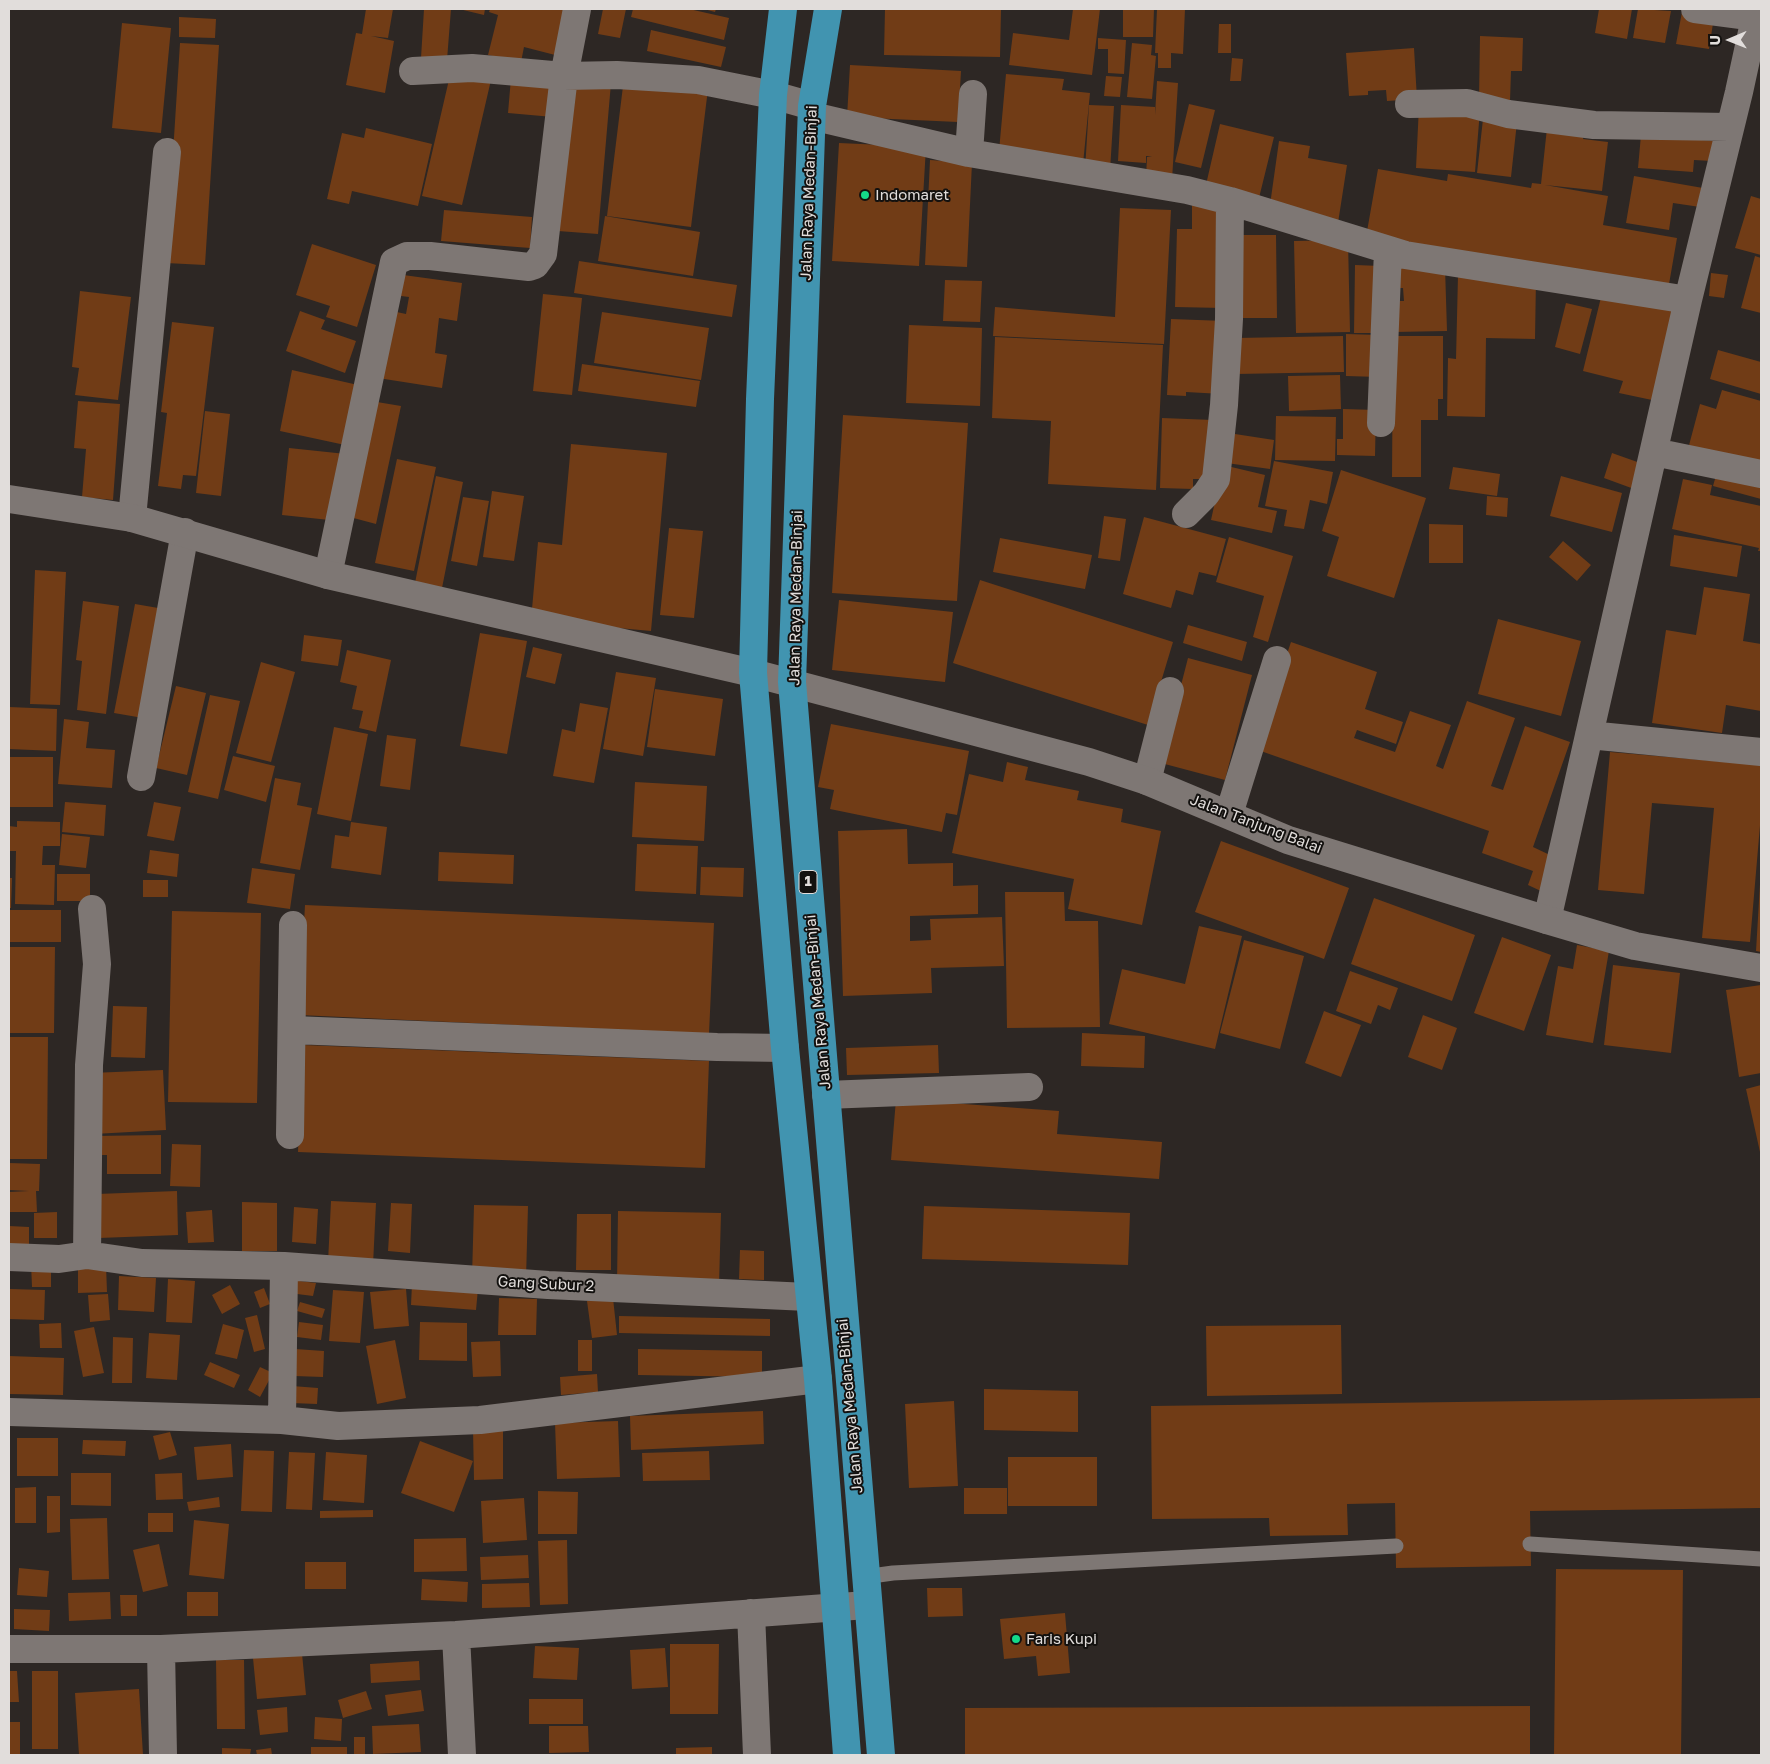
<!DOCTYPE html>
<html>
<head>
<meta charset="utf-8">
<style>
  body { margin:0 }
  #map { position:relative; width:1770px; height:1764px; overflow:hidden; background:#2d2724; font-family:"Golos Text",sans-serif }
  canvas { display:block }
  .frame { position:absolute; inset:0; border:10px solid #e1dddb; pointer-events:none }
  .north { position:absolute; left:1705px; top:15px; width:50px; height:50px; -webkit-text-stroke:4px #13110f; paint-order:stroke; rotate:269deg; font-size:14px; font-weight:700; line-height:20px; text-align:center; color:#e1dddb }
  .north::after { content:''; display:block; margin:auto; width:18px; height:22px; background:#e1dddb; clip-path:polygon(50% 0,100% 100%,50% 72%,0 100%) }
</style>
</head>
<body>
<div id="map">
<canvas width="1770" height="1764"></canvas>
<div class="frame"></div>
<div class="north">U</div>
</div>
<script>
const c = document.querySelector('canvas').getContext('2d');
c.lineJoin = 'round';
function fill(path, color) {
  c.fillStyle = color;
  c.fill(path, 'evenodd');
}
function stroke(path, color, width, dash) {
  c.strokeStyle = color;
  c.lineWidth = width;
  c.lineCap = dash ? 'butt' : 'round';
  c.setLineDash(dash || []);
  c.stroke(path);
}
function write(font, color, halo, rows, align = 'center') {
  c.font = font + ' "Golos Text",sans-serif';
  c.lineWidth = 4;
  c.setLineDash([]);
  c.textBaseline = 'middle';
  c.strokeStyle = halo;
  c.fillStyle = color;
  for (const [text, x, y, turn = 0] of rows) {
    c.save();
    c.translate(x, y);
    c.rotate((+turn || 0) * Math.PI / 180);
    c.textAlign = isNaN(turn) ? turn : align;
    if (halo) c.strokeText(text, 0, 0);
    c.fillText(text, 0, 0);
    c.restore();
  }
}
fill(new Path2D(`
  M366 9H393L388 38 371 36 394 41 385 93 346 85 356 33 362 34Z
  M424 9H451L447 60 421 58Z
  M459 9H485L484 15Z
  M490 9H571L559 56 524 47 521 62 488 55 498 15 489 12Z
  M603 9H626L620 38 598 34Z
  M633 9H689L729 18 724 40 631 17Z
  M704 9H716L715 12Z
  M885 9H1001L1000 57 884 55Z
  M1073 9H1100L1092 75 1009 65 1013 33 1069 40Z
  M1123 9H1154L1153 37H1123Z
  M1157 9H1185L1183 54 1171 53V68H1158V53H1155Z
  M1599 9H1632L1627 39 1595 33Z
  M1638 9 1671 11 1665 43 1633 38Z
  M1682 12 1714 17 1709 49 1676 44Z
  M179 17 216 19 215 38 179 37Z
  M122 23 171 28 161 133 112 128Z
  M1219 24H1231V53H1218Z
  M651 30 726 47 721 67 647 51Z
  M1480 36 1523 38 1522 71H1511L1510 101 1479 100Z
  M1098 38 1126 40 1124 74 1108 73V49H1098Z
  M180 43 219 45 205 265 166 263Z
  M1132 43 1152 45 1151 55 1156 56 1152 99 1127 97Z
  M1414 48 1417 99 1387 101 1386 90 1368 91V95L1349 96 1346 53Z
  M1232 58 1243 59 1241 81H1230Z
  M850 65 961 71 958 122 847 117Z
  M451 71 491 80 462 205 422 196Z
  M1006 74 1064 79 1062 90 1090 93 1083 164 999 151Z
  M1106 76 1122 77 1120 97 1104 96Z
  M511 78 556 81 553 117 508 113Z
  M624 78 708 89 691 227 607 216Z
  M570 80 611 83 598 234 558 231Z
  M1157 81 1178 83 1172 180 1146 178 1147 157 1152 156H1146V163L1118 161 1121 105 1155 107V115Z
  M1189 104 1215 110 1201 168 1175 162Z
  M1089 105 1114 106 1110 171 1085 170Z
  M1419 106 1480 110 1475 172 1416 168Z
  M1483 119 1517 122 1511 177 1477 173Z
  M1220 124 1274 137 1258 202 1205 189Z
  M366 128 432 144 418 206 352 191 349 204 327 199 342 133 364 138Z
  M1547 128 1584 132 1583 139 1608 142 1602 191 1545 185 1608 196 1603 225 1677 238 1668 290 1366 237 1378 169 1447 181 1448 174 1531 188 1532 183 1541 184Z
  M1641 135 1714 141 1712 161 1694 160 1693 172 1638 168Z
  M1279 141 1310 146 1308 158 1347 165 1338 223 1269 212Z
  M839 143 926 147 919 266 832 261Z
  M930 160 972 163 967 267 925 265Z
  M1634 176 1703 188 1700 207 1673 203 1669 230 1626 223Z
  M1751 196 1761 199V255L1735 248Z
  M1192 200 1225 201 1223 308 1175 307 1177 229H1192Z
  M1120 208 1171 210 1164 344 993 336 995 307 1115 317Z
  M444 210 532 217 530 248 441 241Z
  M605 216 700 232 693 276 598 261Z
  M1234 235H1276L1277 318H1234Z
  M1348 240 1350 332 1296 333 1294 241Z
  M312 244 376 265 357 327 326 317 330 306 296 295Z
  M1755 256 1761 258V313L1741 308Z
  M579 261 737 285 732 317 574 293Z
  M1394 264 1445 267 1447 331 1394 332V301H1404L1403 288H1395Z
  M1355 265 1381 266 1378 333H1354Z
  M1711 273 1728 275 1724 298 1709 296Z
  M396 274 462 283 457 321 439 318 435 353 447 355 442 388 378 378 392 311 406 314 409 297 393 295Z
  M1458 275 1536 279 1535 339 1486 338 1485 417 1447 416 1448 358 1456 359Z
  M945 280 982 281 980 322 943 321Z
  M1603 289 1675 309 1652 400 1619 393 1623 381 1583 371Z
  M80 291 131 297 118 400 75 395 79 368 72 367Z
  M543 294 582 298 572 395 533 391Z
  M1566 303 1592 309 1580 354 1555 347Z
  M300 311 325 320 321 329 356 341 345 373 286 351Z
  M602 312 709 328 701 380 594 363Z
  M1171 319 1225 321 1222 394 1186 392V396L1167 395Z
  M172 322 214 327 196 476 183 475 181 489 158 486 167 413 161 412Z
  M909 325 982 328 980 406 906 403Z
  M1346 334 1379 335V377L1346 376Z
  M1343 336 1344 372 1236 374V338Z
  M1393 336H1443V399H1438V420H1421V477H1392Z
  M995 337 1163 345 1156 490 1048 484 1051 421 992 418Z
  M1718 350 1761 362V394L1710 379Z
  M582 364 700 381 696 407 578 391Z
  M292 370 358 385 345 445 280 431Z
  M1340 375 1341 409 1289 411 1288 376Z
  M1722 390 1761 401V469L1688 449 1700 404 1716 409Z
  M78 401 120 404 113 500 82 497 86 449 74 448Z
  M371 401 401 406 376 524 346 516Z
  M1343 409 1376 410 1375 456 1337 455V439H1343Z
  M205 411 230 414 221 496 196 493Z
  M843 415 968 423 957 601 832 593Z
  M1276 416 1336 417 1335 461 1275 460Z
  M1162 418 1213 420 1211 479H1193V489L1160 488Z
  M1222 432 1274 440 1270 469 1219 462Z
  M571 444 667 453 651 631 531 620 538 542 562 545Z
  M289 448 346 454 339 521 282 515Z
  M1612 453 1643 464 1634 489 1604 478Z
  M397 459 436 467 414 571 375 563Z
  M1274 461 1333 472 1327 504 1310 500 1304 529 1284 526 1287 510 1265 506Z
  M1223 465 1265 475 1258 507 1277 511 1272 533 1211 520Z
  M1719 465 1761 476V499L1713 486Z
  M1453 467 1500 474 1497 496 1449 489Z
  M1341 470 1426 498 1394 598 1327 576 1339 537 1322 531Z
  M436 476 463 482 442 588 415 583Z
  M1561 476 1622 493 1612 532 1550 516Z
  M1683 479 1712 485 1710 495 1761 506V551H1758L1759 548 1672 529Z
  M492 491 524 496 514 561 483 557Z
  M1487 496 1508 498 1507 517 1486 515Z
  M463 497 489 501 477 566 451 561Z
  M1104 516 1126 519 1120 561 1098 558Z
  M1144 517 1226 539 1216 576 1199 572 1193 595 1176 590 1171 608 1123 594Z
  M1429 524 1463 525V563H1429Z
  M669 528 703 531 694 618 660 615Z
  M1674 535 1742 546 1737 577 1670 566Z
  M1229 537 1293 556 1268 642 1253 637 1264 596 1216 582Z
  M1000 538 1092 555 1085 589 993 572Z
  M1563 541 1591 565 1577 581 1549 557Z
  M35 570 66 572 60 705 30 704Z
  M980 580 1173 642 1148 725 953 663Z
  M1704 587 1750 594 1743 641 1761 644V711L1726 705 1722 733 1652 723 1666 630 1696 635Z
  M839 600 953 612 945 682 832 670Z
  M83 601 119 606 106 714 77 710 82 661 76 660Z
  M135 604 164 609 143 718 114 713Z
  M1498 619 1581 641 1561 716 1478 694Z
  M1188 625 1247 642 1242 661 1183 643Z
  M480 633 527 641 507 754 460 746Z
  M304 635 342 640 338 666 301 661Z
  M1291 642 1377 672 1365 709 1403 722 1396 744 1357 730 1354 738 1395 752 1410 711 1451 725 1436 766 1443 769 1467 701 1515 718 1491 786 1503 790 1525 726 1570 742 1533 847 1552 856 1543 892 1528 885 1533 871 1482 853 1489 831 1255 749Z
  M533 647 562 654 555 684 526 677Z
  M347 650 391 660 376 732 359 728 363 711 352 709 357 686 340 682Z
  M1188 658 1252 675 1225 780 1161 763Z
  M261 662 295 672 271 762 236 753Z
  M616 672 656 678 643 756 603 749Z
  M176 686 206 693 187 775 156 768Z
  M655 689 723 699 715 756 647 747Z
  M210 695 240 701 218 799 188 792Z
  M580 703 608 708 594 783 553 776 562 729 575 732Z
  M9 707 57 709 56 751 9 749Z
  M64 719 89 722 86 748 115 750 112 788 58 784Z
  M831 724 969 751 957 815 946 813 942 832 830 809 834 790 818 787Z
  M334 727 368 734 351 821 317 814Z
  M387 735 416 739 410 790 380 786Z
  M1610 752 1761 765V814L1750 942 1702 938 1714 808 1652 803 1644 894 1598 890Z
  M233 756 275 766 266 802 224 790Z
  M9 757H53V807H9Z
  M1007 762 1028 767 1025 780 1079 791 1077 800 1123 809 1121 822 1161 831 1142 925 1068 909 1074 879 952 853 969 774 1003 782Z
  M275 778 301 783 297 805 312 808 300 870 260 863Z
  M635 782 707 786 704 841 632 837Z
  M65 802 106 805 104 836 62 832Z
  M154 802 181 807 174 841 147 836Z
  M17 821 60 822V846H43L42 865H55L54 905 15 904 16 851H9V826L17 827Z
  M351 822 387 827 381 875 331 868 335 835 349 837Z
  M907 829 908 864 953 863V886L978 885V914L910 916V941L931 940 930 919 1002 917 1004 966 931 968 932 993 843 996 838 831Z
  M62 834 90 837 86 868 59 865Z
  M1221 841 1349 888 1324 959 1195 912Z
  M637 844 698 846 696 894 635 891Z
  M150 850 179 854 177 877 147 873Z
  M439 852 514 855 513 884 438 881Z
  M701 867 744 868 743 897 700 895Z
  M252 868 295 874 290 909 247 903Z
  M57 874H90V901H57Z
  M9 878H12L11 908H9Z
  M143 880H168V897H143Z
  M1760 884H1761V952L1756 951Z
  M1005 892H1064L1065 921H1098L1100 1027 1007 1028Z
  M1374 898 1475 935 1452 1001 1351 964Z
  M305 905 714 923 709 1034 299 1015Z
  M9 910H61V942H9Z
  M172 911 261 913 257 1103 168 1102Z
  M1199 926 1242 936 1215 1049 1109 1024 1122 969 1185 984Z
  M1502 937 1551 955 1524 1031 1474 1013Z
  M1244 940 1304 956 1280 1049 1220 1033Z
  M1577 945 1609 951 1593 1043 1546 1035 1558 966 1573 969Z
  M9 947H55L54 1033H9Z
  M1613 965 1680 973 1671 1053 1604 1045Z
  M1350 971 1398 988 1390 1010 1378 1005 1371 1024 1336 1011Z
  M1761 985V1073L1739 1077 1726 990Z
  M113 1006 147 1007 145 1058 111 1057Z
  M1324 1011 1361 1025 1341 1077 1305 1063Z
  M1423 1015 1457 1028 1442 1070 1408 1057Z
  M1082 1033 1145 1036 1144 1068 1081 1066Z
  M9 1037H48L47 1159H9Z
  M302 1045 709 1061 705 1168 298 1152Z
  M938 1045 939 1073 847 1075 846 1048Z
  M163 1070 166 1130 94 1134 91 1073Z
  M1761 1085V1152H1760L1746 1089Z
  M896 1099 1059 1111 1057 1134 1162 1142 1159 1179 891 1160Z
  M161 1135V1174H107V1155H94V1136Z
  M172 1144 201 1145 200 1187 170 1186Z
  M9 1163 40 1164 39 1191H36L37 1212H9V1192L29 1191 9 1190Z
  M177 1191 178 1235 99 1238 97 1194Z
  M331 1201 376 1203 373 1265 328 1262Z
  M242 1202 277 1203V1251H242Z
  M391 1203 412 1204 410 1253 388 1251Z
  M474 1205 528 1206 526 1279 472 1277Z
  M924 1206 1130 1213 1128 1265 922 1259Z
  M294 1207 318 1209 316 1244 292 1242Z
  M212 1210 214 1242 188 1243 186 1212Z
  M618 1211 721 1213 719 1286 617 1284Z
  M57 1212V1238H34V1213Z
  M577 1214H611V1270H576Z
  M9 1226 29 1227V1247H9Z
  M740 1250 764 1251V1280L739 1279Z
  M31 1263H51V1287H32Z
  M106 1265 107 1292 78 1293V1266Z
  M119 1276 156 1278 154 1312 118 1310Z
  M168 1279 195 1281 192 1323 166 1322Z
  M291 1280 316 1283 313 1296 289 1293Z
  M412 1284 478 1289 476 1310 411 1305Z
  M230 1285 240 1304 222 1314 212 1295Z
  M264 1288 270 1304 260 1308 254 1292Z
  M9 1289 45 1290 44 1320 9 1319Z
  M406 1289 409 1326 374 1329 370 1292Z
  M333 1290 364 1292 360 1343 329 1341Z
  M108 1294 110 1320 90 1322 88 1295Z
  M499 1298 537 1299 536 1335H498Z
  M613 1298 617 1335 592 1338 587 1301Z
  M300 1302 325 1309 322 1318 297 1311Z
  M257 1315 265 1349 254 1352 245 1318Z
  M619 1316 770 1319V1336L619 1333Z
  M299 1322 323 1325 321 1340 297 1337Z
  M420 1322 467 1323V1361L419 1360Z
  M61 1323 62 1348H40L39 1324Z
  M223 1324 244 1330 237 1359 215 1354Z
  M1341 1325 1342 1394 1207 1396 1206 1326Z
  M94 1327 104 1373 83 1377 74 1331Z
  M149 1333 180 1335 177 1380 146 1378Z
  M113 1337 133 1338 132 1383H112Z
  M395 1340 406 1398 377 1404 366 1346Z
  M578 1340H592V1371H578Z
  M500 1341 501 1376 473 1377 471 1342Z
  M295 1349 324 1351 323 1377 294 1376Z
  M638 1349 762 1351V1377L638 1375Z
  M9 1356 64 1358 63 1395 9 1394Z
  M210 1362 240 1375 234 1388 204 1375Z
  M260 1367 273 1373 260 1397 248 1390Z
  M597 1374 598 1392 561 1395 560 1377Z
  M292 1386 318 1388 317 1404 291 1403Z
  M984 1389 1078 1391V1432L984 1430Z
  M1761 1398V1508L1530 1511 1531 1566 1396 1568 1395 1503 1347 1504 1348 1535 1270 1536 1269 1518 1152 1519 1151 1406Z
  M954 1401 958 1486 909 1488 905 1404Z
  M763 1411 764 1444 631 1450 630 1416Z
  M618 1421 620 1477 557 1479 555 1423Z
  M473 1429H503V1479L474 1480Z
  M170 1432 177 1455 159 1460 153 1436Z
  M17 1438H58V1476H17Z
  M83 1440 126 1441 125 1456 82 1454Z
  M420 1441 473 1461 454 1512 401 1493Z
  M231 1444 233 1477 197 1480 194 1447Z
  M244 1450 274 1451 272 1512 241 1511Z
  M709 1451 710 1480 643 1481 642 1453Z
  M289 1452 315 1453 312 1510 286 1509Z
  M326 1452 367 1455 364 1503 323 1500Z
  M1008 1457H1097V1506H1008Z
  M71 1473H111V1506L71 1505Z
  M182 1473 183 1499 156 1500 155 1474Z
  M36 1487V1523H15V1488Z
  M964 1488H1007V1514H964Z
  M538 1491 578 1492 577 1534H538Z
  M47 1496H60V1532L47 1533Z
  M219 1497 220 1507 189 1511 187 1502Z
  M524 1498 527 1540 483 1543 481 1501Z
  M373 1510V1517L320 1518V1511Z
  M148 1513H173V1532H148Z
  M107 1518 109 1579 72 1580 70 1519Z
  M194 1520 229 1524 224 1579 189 1575Z
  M466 1538 467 1571 414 1572V1539Z
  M567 1540 568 1604 540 1605 538 1541Z
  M159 1544 168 1586 143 1592 133 1550Z
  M528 1555 529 1578 481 1580 480 1557Z
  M305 1562H346V1589H305Z
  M19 1568 49 1571 47 1597 17 1595Z
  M1556 1569 1683 1570 1681 1755H1554Z
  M422 1579 468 1582 467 1602 421 1600Z
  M529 1583 530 1607 482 1608V1584Z
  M927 1588H962L963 1616 928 1617Z
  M110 1592 111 1619 69 1621 68 1593Z
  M187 1592H218V1616H187Z
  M120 1595H137V1616H121Z
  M14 1609 50 1610 49 1631 14 1629Z
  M1065 1613 1070 1673 1038 1676 1036 1656 1004 1659 1000 1619Z
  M301 1643 306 1695 257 1699 252 1648Z
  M670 1644H719L718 1714H670Z
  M535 1646 579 1648 577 1680 533 1678Z
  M665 1648 668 1687 632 1689 630 1650Z
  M216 1660H244L245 1729H217Z
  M419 1661 420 1680 371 1683 370 1664Z
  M9 1671H17L19 1702H9Z
  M32 1671H58V1749H32Z
  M139 1689 143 1755H79L75 1693Z
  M421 1690 424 1711 388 1716 385 1695Z
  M366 1691 372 1709 343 1718 338 1700Z
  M529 1699H583V1724H529Z
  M1530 1706V1755H965V1708Z
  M287 1707 288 1732 260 1735 257 1710Z
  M315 1717 342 1719 341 1741 314 1739Z
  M9 1722H20V1755H9Z
  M419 1724 421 1752 373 1754 372 1726Z
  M549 1726H588L589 1752 549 1753Z
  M354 1737H365V1755H354Z
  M311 1747H347V1755H311Z
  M712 1747V1755H676V1748Z
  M222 1748 251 1749 250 1755H222Z
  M271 1748 272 1755H257L256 1750Z`), '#713c16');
stroke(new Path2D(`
  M1530 1544 1761 1559
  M864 1577 893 1573 1396 1546`), '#7e7774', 15);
stroke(new Path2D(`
  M1695 9 1756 17
  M413 71 472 68 564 76 617 75 698 80 773 95 812 106
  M1409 104 1467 103 1508 114 1594 125 1729 127
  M812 116 969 153 1187 190 1230 201
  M969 153 973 94
  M1381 423 1388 250
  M1654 452 1761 474
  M1186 514 1206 494 1216 479 1224 405 1229 319 1230 201 1405 255 1688 300
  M132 518 167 152
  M328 575 394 262 407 256H430L529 267 535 265 543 254 564 76 577 9
  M1589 735 1761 752
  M141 777 185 532
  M1147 781 1170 691
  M1229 814 1277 660
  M92 909 97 964 89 1065 87 1255 142 1263 284 1266 548 1285 808 1297
  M1547 920 1688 300 1739 92 1757 9
  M293 1030 717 1047 785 1048
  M826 1095 1029 1087
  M290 1135 293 925
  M9 1257 59 1259 87 1255
  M9 1412 282 1420 338 1426 480 1420 818 1379
  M282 1420 284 1266
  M751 1613 757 1755
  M456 1635 462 1755
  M9 1649H161L456 1635 867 1605
  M161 1649 163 1755`), '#7e7774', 28);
stroke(new Path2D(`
  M9 499 132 518 328 575 753 673 1089 762 1147 781 1288 840 1547 920 1635 946 1761 968`), '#7e7774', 28);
stroke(new Path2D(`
  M783 9 773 95 760 399 753 673 785 1048 818 1379 847 1755
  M828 9 812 106 792 682 881 1755`), '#4194b0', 28);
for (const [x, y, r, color] of [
  [865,195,5,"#14d989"],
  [1016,1639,5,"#14d989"]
]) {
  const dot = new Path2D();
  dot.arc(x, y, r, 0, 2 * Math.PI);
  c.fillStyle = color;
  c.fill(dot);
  stroke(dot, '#13110f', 2);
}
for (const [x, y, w] of [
  [808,882,18]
]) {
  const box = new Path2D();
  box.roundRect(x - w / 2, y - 11.5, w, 23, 4);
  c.fillStyle = '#13110f';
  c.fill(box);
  stroke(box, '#e1dddb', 1);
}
write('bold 14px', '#e1dddb', null, [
  ["1",808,882]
]);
write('15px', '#e1dddb', '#13110f', [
  ["Jalan Raya Medan-Binjai",809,193,-88],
  ["Jalan Raya Medan-Binjai",796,598,-89],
  ["Jalan Tanjung Balai",1256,824,21],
  ["Jalan Raya Medan-Binjai",818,1002,-95],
  ["Gang Subur 2",546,1284,3],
  ["Jalan Raya Medan-Binjai",850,1406,-95]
]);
write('15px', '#e1dddb', '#13110f', [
  ["Indomaret",875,195],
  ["Faris Kupi",1026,1639]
], 'left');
</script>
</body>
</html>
